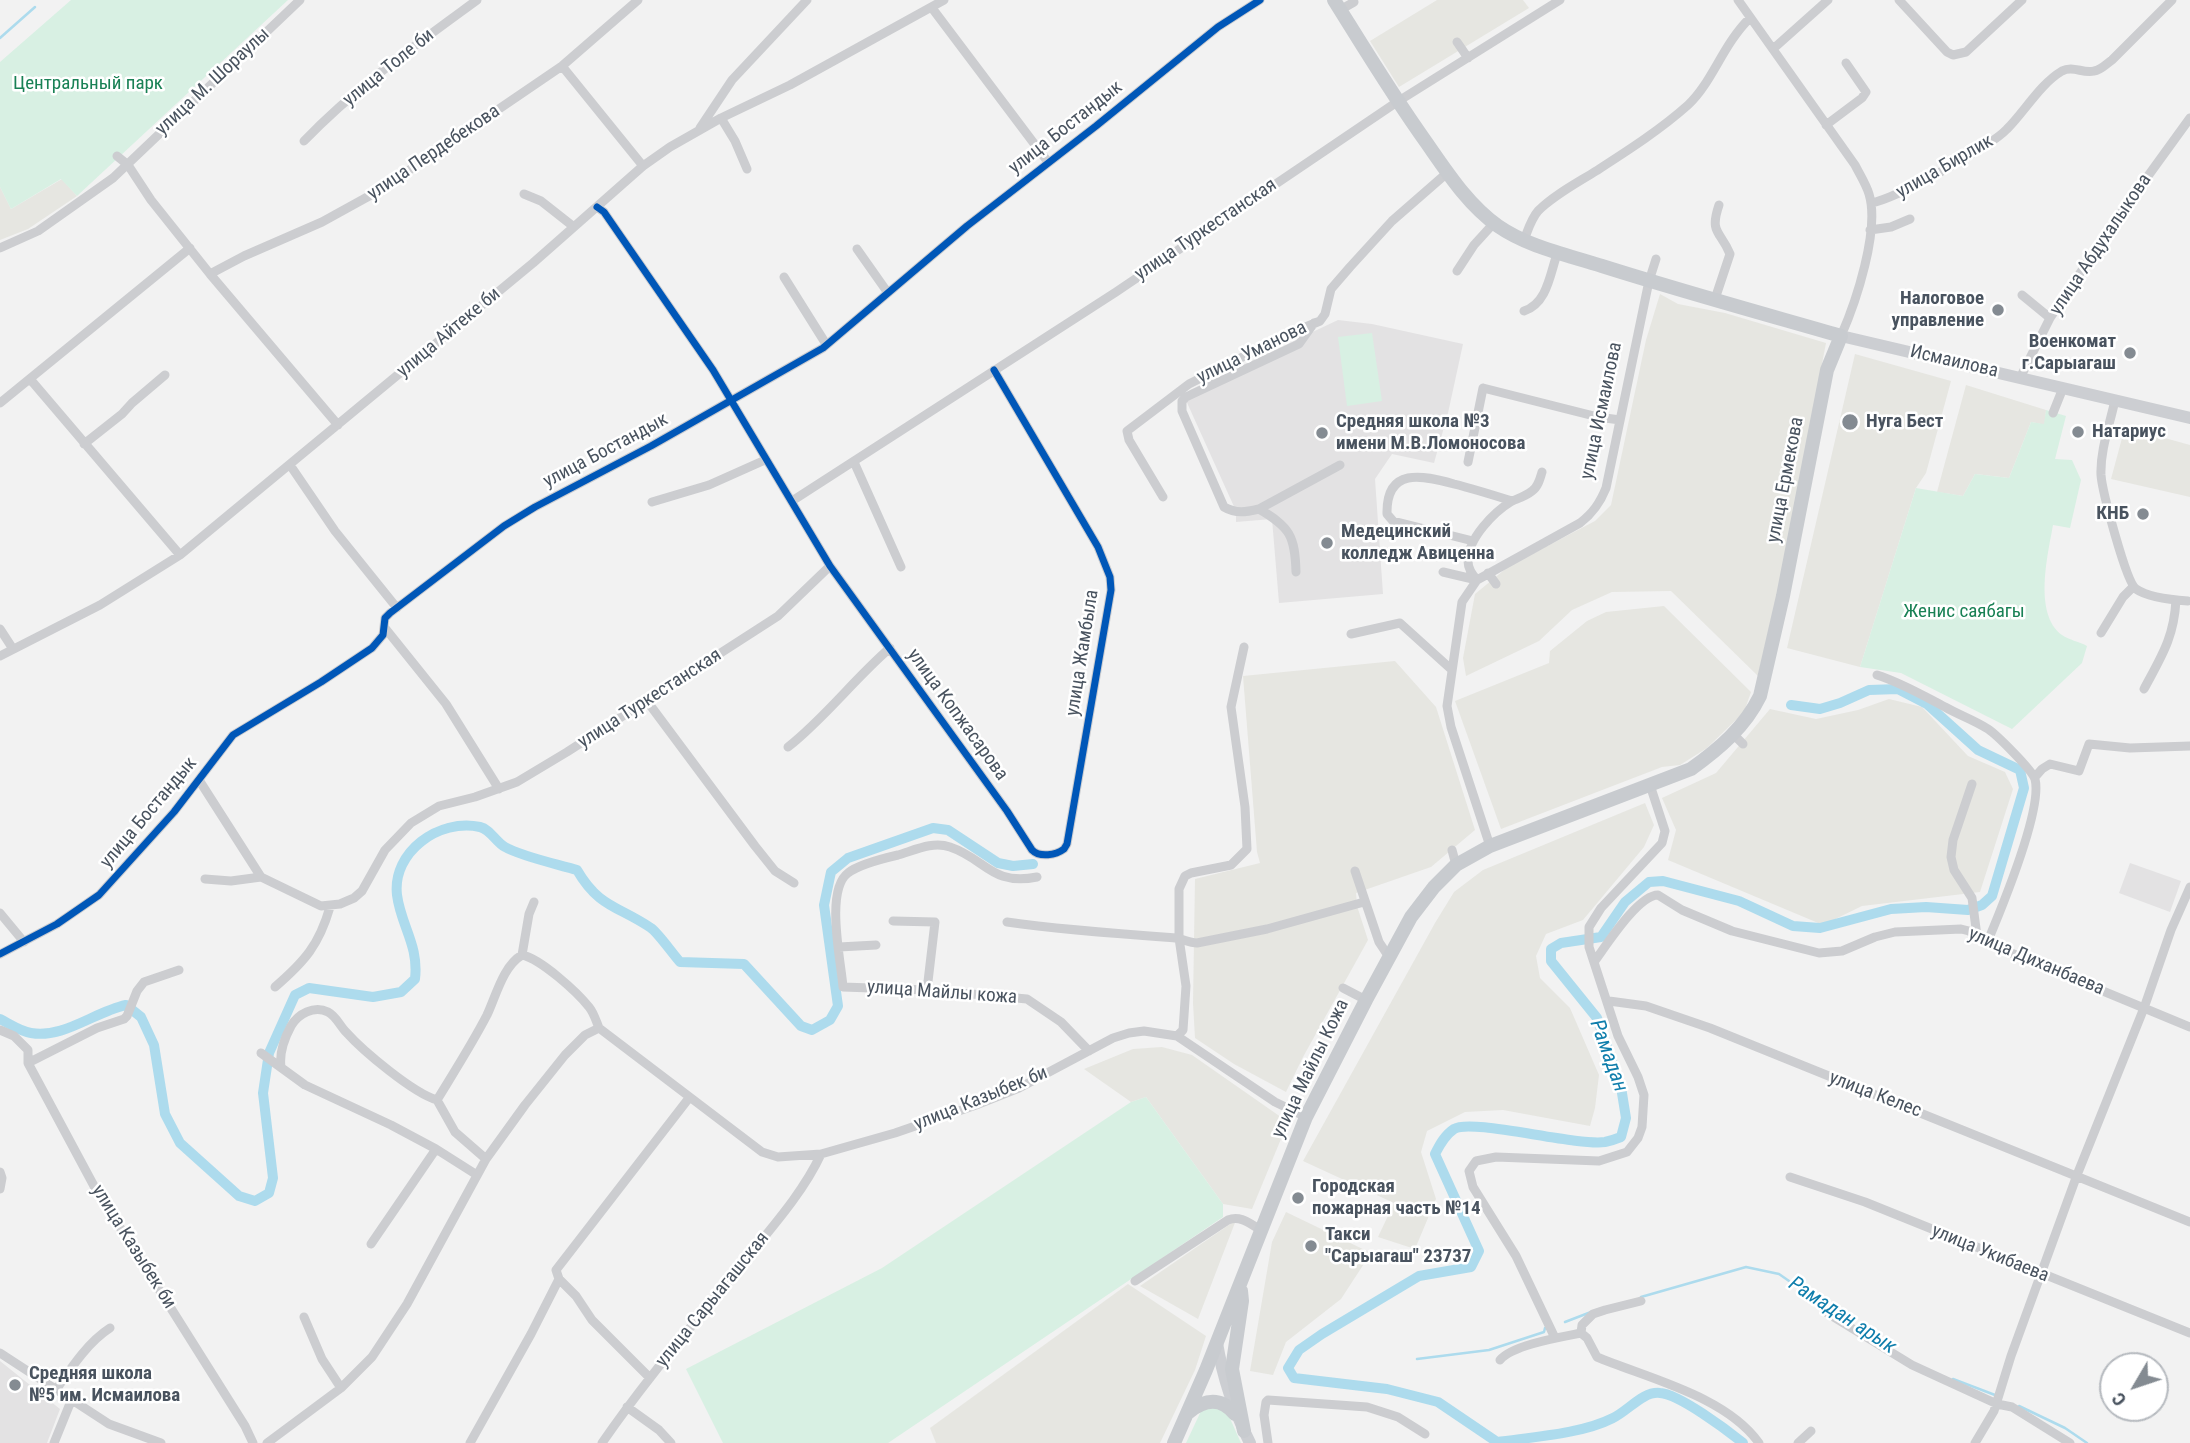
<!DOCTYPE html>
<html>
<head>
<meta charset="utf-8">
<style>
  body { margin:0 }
  #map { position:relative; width:2190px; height:1443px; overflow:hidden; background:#f2f2f2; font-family:"Roboto Condensed",sans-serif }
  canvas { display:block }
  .north { position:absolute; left:2099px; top:1352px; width:70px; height:70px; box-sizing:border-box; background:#fff; border:2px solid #b6babf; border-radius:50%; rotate:231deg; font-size:19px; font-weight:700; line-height:28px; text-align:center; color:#49535f }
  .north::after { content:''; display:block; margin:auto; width:24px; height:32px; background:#848b92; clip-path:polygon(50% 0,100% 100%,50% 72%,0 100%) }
</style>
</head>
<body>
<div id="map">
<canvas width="2190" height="1443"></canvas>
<div class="north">С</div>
</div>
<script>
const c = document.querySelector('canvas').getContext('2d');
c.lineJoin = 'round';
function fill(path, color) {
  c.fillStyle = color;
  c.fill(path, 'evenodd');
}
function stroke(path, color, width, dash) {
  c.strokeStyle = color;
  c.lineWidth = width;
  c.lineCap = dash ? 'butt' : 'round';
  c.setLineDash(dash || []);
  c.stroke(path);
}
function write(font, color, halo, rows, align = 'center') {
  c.font = font + ' "Roboto Condensed",sans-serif';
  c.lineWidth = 5;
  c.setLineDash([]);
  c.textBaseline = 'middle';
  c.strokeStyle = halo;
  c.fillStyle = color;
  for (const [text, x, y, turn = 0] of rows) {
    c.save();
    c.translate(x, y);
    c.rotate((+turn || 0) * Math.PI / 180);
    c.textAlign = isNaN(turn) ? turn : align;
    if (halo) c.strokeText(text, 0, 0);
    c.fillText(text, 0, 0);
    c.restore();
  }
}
fill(new Path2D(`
  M1437 0H1523L1529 8 1399 87 1370 41Z
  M62 179 77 196 28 229 0 240V187L11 209Z
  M1660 294 1678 304 1725 313 1826 343 1780 581 1758 676 1671 591 1612 592 1572 610 1539 641 1466 676 1463 658 1475 594 1509 566 1595 521 1611 505 1646 340Z
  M1855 354 1951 381 1926 473 1916 488 1860 667 1787 648Z
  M1966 385 2046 410 2045 425 2031 422 2009 478 1975 474 1963 496 1937 492Z
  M2125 427 2190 445V497L2111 479Z
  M1664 606 1751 692 1744 712 1707 748 1680 765 1662 767 1501 829 1455 701 1549 663 1550 651 1587 621 1606 612Z
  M1395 661 1436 707 1475 830 1431 867 1356 893 1357 906 1368 940 1303 1057 1286 1092 1234 1064 1195 1038 1193 1003 1195 879 1260 863 1257 852 1243 676Z
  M1889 699 1922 707 1968 756 2005 772 2013 789 1980 892 1862 906 1823 925 1668 860 1676 830 1662 798 1716 773 1770 709 1816 719 1858 710Z
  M1645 803 1654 825 1644 847 1583 920 1546 934 1536 956 1540 978 1570 1008 1599 1075 1595 1108 1590 1126 1503 1110 1465 1112 1427 1131 1421 1152 1436 1199 1415 1249 1378 1237 1394 1203 1303 1161 1435 923 1454 892 1483 870Z
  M1162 1047 1192 1055 1288 1122 1252 1209 1223 1204 1146 1097 1131 1102 1084 1069 1133 1049Z
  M1286 1212 1371 1253 1341 1299 1286 1342 1273 1375 1250 1371 1272 1242Z
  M1236 1220 1198 1319 1140 1286Z
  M1128 1284 1206 1336 1195 1370 1160 1443H936L930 1428Z`), '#e6e6e1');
fill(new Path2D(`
  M1338 320 1372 324 1463 344 1448 413 1434 463 1392 454 1375 479 1383 594 1279 603 1272 519 1236 522V511L1184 396 1190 390Z
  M2130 863 2181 881 2170 912 2119 893Z
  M0 1361 60 1409 47 1443H0Z`), '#e3e2e3');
fill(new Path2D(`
  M71 0H288L77 196 61 179 11 209 0 187V62Z
  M1372 333 1382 401 1347 406 1338 337Z
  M2046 410 2066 416 2055 459 2072 460 2081 480 2070 528 2053 525C2048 554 2033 614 2062 635 2069 640 2080 642 2087 646L2082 663 2012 729 1901 673 1860 667 1916 488 1963 496 1975 474 2009 478 2031 422 2044 424Z
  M1146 1097 1223 1204V1217L888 1443H723L686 1369 882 1268 1131 1102Z
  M1214 1405 1228 1414 1241 1443H1186L1201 1411Z`), '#d8f0e3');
stroke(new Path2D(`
  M0 38 35 7
  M1641 1297 1746 1267 1779 1274 1835 1313
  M1565 1322 1591 1312
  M1417 1359 1489 1350 1544 1332 1545 1328
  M1953 1379 1995 1395
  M2019 1406 2065 1428 2087 1443`), '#addbed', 2.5);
stroke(new Path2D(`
  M0 1019C10 1024 20 1031 31 1033 63 1039 94 1012 126 1005L141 1017 154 1045 165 1114 180 1143 239 1196 255 1201 269 1193 273 1178 263 1093 269 1053 295 995 309 988 373 997 401 992 415 979C419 945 401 926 397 895 392 852 439 818 480 827 490 829 496 842 505 847 523 857 557 864 577 870 599 908 619 906 651 928 659 934 672 953 680 962L744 964 801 1026 812 1030 830 1020 838 1006 824 905 831 872 848 858 933 828 948 830 998 863 1013 866 1033 864
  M1743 1443C1727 1430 1679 1394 1660 1393 1643 1391 1628 1411 1613 1418 1582 1434 1532 1437 1497 1442L1438 1402 1387 1389 1294 1378 1288 1368 1299 1350 1322 1334 1419 1276 1471 1267 1479 1251 1435 1154C1440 1144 1445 1135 1454 1129 1471 1118 1574 1146 1605 1142 1610 1141 1616 1139 1621 1137L1626 1118 1621 1087 1597 1018 1551 961V949L1561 943 1601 937 1625 902 1649 882 1663 881 1739 901 1793 926 1820 928 1891 909 1926 907 1968 910 1982 905 1992 896 2024 788 2020 770 1978 750 1927 704 1898 689 1869 690 1840 703 1820 709 1791 705`), '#addbed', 10);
stroke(new Path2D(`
  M1738 0 1855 165C1860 175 1866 184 1869 194 1880 230 1856 302 1841 336
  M1899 0 1947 52 1953 55 1966 52 2022 0
  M932 8 1048 162
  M1340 10 1354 2
  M1457 42 1468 58
  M1773 49 1828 0
  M562 66 643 166
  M721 118 735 141 747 169
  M1826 125 1862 98 1866 92 1846 63
  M700 128 732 80 807 0
  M304 141C356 87 417 44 477 0
  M117 156 128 165 151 200 210 274 338 425
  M524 194 541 201 574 227
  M1871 203C1895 199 1990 147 2007 129 2025 111 2040 84 2062 71 2073 65 2083 74 2094 71 2101 70 2106 64 2112 60L2172 0
  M597 207 604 212 713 370 830 566 1007 811 1032 850C1040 858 1056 855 1064 849L1067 844 1111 590 1110 577 1098 547 994 370
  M1870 230 1891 227 1910 219
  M1524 240C1528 230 1531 219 1538 211 1554 195 1577 183 1596 171 1627 151 1660 130 1688 105 1712 83 1723 44 1750 18
  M0 248 38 231 113 178 300 0
  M857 249 888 293
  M1457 271 1474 245 1494 223
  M210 274 244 256 322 222 380 190 562 66 638 0
  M784 277 826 344
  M2022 295 2050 318
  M1715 299 1730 254C1721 231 1709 234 1719 205
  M1524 311C1548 303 1550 273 1558 251
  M1314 323 1299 344 1186 397 1182 401V411L1224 507C1236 514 1246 512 1259 509L1340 465
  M2020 378 2050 318 2111 227 2190 118
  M30 379 180 555
  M2115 400C2110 424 2100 450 2101 475 2102 490 2126 582 2136 589 2149 598 2173 600 2188 601
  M0 403 190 248
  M2053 413 2063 388
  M84 444 122 414 132 403 165 375
  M854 462 901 567
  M1468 462 1483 388 1598 417 1620 420
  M290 465 335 531 397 608
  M1163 497 1129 440 1127 431 1189 384 1284 336 1320 321 1325 314 1331 289 1350 267 1392 221 1447 173
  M792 501 1116 292 1397 102 1560 0
  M652 502 709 485 765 460
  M1259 509C1290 527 1295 536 1296 572
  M1473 541 1393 521 1387 514C1386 467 1422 475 1454 484 1474 489 1493 495 1512 501
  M1443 572 1477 580
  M1488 573 1496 584
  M1477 580C1472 574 1468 569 1468 561 1468 538 1494 512 1512 501 1519 498 1526 496 1532 491 1538 487 1540 479 1542 472
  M385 628 446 704 499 789
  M0 629 13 649
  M2101 633 2123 597 2133 587
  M1351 634 1400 623 1452 670
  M0 656 100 605 180 555 533 263 643 166 670 147 721 118 790 85 944 0
  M1877 675C1902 683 1922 695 1945 707 1959 715 1974 720 1988 729 1997 735 2032 770 2035 779 2043 810 2000 912 1987 943
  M2144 689C2161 657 2174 638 2176 600
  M647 701 755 846 775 871 794 883
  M1733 734 1743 744
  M788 747C825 718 854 679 890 648
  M2035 777 2042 769 2050 764 2079 771 2089 744 2130 748 2190 746
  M199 780 261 877 321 906 340 904 354 898 362 891 385 850 411 823 439 806 475 797 517 782 567 752 778 616 830 566
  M1972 784 1953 840 1951 857 1954 870 1972 898 1977 936
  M1490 846 1451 727 1447 706 1462 602 1477 580 1580 523C1593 513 1600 503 1606 488L1649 281 1656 259
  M1452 850 1456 865
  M1355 871 1379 942 1389 957
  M1037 877C991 886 986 859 950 847 933 841 915 850 898 855 885 858 858 865 848 873 825 890 841 961 843 987L927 990 1027 999 1061 1022 1089 1051
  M205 879 231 881 261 877
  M0 913 24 942
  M893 921 935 922 927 990
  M1007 922C1063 930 1120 934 1176 938 1183 939 1189 943 1197 943L1267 929 1364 902
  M839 947 876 945
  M0 954 57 924 99 895 174 812 233 735 321 682 372 648 383 635 385 618 390 613 504 526 535 507 651 446 823 348 967 226 1096 126 1218 27 1260 0
  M522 955 529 914 534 902
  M1594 962C1606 946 1638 895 1658 895L1682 910 1732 931 1819 953 1842 951 1875 937 1895 932 1961 929 1969 931 1987 943 2190 1027
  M275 987C305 961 319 945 330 907
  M1343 988 1366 1000
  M1609 1001 1646 1006 1710 1028 2190 1222
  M0 1030 14 1036 28 1050V1063L94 1186 245 1426 253 1443
  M1177 1036 1183 1030 1186 986 1179 938V889L1185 876 1191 873 1231 865 1247 849 1245 807 1231 707 1244 647
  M261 1053 305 1085 391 1125 436 1149 477 1175
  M28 1063 97 1028 124 1019 127 1016 137 991 144 982 179 970
  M281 1067C279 1052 284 1039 291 1026 298 1014 314 1005 328 1012 336 1016 340 1026 346 1032 363 1051 413 1093 437 1100
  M437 1100C454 1072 472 1044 487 1015 496 996 503 966 522 955 541 959 577 992 589 1007 594 1013 596 1021 599 1028L762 1152 778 1157 821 1154 895 1133 976 1105 1019 1088 1113 1038 1129 1033 1144 1031 1177 1036 1275 1102 1306 1117
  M437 1100 455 1132 486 1159
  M0 1172 2 1178 0 1189
  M1790 1177 1865 1202 2190 1333
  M371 1244 436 1149
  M559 1279 576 1296 592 1320 650 1378
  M1135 1281 1228 1220C1241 1215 1250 1224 1261 1230
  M1827 1313 1912 1365 1997 1404 2012 1407 2070 1443
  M304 1317 322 1359 341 1388
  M1581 1333 1587 1338 1597 1357C1647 1378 1726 1396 1759 1443
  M1581 1333 1582 1325 1593 1314 1605 1310 1641 1301
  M1555 1338 1516 1256 1473 1187 1469 1171 1476 1161 1496 1157 1599 1161 1627 1152 1638 1138 1642 1127 1644 1095 1638 1077 1618 1036 1589 947V927L1601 908 1662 843 1665 831 1650 785
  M0 1353 109 1424 161 1443
  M1500 1360C1512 1345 1561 1337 1581 1333
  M56 1390C71 1368 88 1342 110 1328
  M627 1407 659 1430 671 1443
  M54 1443 71 1401
  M267 1443 341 1388 372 1357 407 1304 486 1159 525 1105 565 1055 585 1035 599 1028
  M470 1443 531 1334 559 1279 556 1270 689 1098
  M602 1443C646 1379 698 1319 747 1258 773 1226 804 1191 821 1154
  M1268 1443 1264 1415 1266 1402 1268 1400 1367 1407 1398 1417 1425 1434
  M1798 1443 1811 1431
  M1975 1443 1994 1411 2011 1356 2077 1175 2144 1008 2171 930 2190 887`), '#cccdd0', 9);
stroke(new Path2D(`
  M1841 336 2190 418
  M1217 1343C1223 1379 1234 1411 1250 1443`), '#ccced2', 12);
stroke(new Path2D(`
  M1241 1291 1242 1301 1232 1369 1244 1431
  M1189 1412C1205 1399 1221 1397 1235 1414
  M1174 1443 1206 1370 1306 1117 1366 1000 1411 917 1434 887 1456 865 1490 846 1691 769C1719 749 1745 727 1760 696L1783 596 1827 370 1841 336C1761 313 1681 291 1602 266 1568 255 1528 247 1498 226 1468 205 1447 172 1426 142 1393 96 1364 48 1334 0`), '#c8cbcf', 14);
stroke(new Path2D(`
  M597 207 604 212 713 370 830 566 1007 811 1032 850C1040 858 1056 855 1064 849L1067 844 1111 590 1110 577 1098 547 994 370
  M0 954 57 924 99 895 174 812 233 735 321 682 372 648 383 635 385 618 390 613 504 526 535 507 651 446 823 348 967 226 1096 126 1218 27 1260 0`), '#0057b8', 7);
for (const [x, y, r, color] of [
  [1998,310,7,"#848b92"],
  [2130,353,7,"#848b92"],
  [1850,422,9,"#848b92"],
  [2078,432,7,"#848b92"],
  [1322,433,7,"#848b92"],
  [2143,514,7,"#848b92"],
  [1327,543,7,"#848b92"],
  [1298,1198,7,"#848b92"],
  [1311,1246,7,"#848b92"],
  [15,1385,7,"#848b92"]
]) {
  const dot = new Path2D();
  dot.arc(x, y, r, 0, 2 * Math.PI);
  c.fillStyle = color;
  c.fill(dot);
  stroke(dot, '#fff', 2.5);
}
write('19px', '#49535f', '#fff', [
  ["улица Толе би",389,68,-39],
  ["улица М. Шораулы",213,82,-43],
  ["улица Бостандык",1066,128,-38],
  ["улица Пердебекова",434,153,-34],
  ["улица Бирлик",1945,167,-30],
  ["улица Туркестанская",1206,230,-34],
  ["улица Абдухалыкова",2101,245,-56],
  ["улица Айтеке би",449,333,-40],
  ["улица Уманова",1252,353,-26],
  ["Исмаилова",1954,362,13],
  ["улица Исмаилова",1602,411,-78],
  ["улица Бостандык",606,451,-28],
  ["улица Ермекова",1786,480,-79],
  ["улица Жамбыла",1083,653,-81],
  ["улица Туркестанская",650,699,-33],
  ["улица Копжасарова",957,715,54],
  ["улица Бостандык",149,813,-50],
  ["улица Диханбаева",2036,962,23],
  ["улица Майлы кожа",942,993,4],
  ["улица Майлы Кожа",1311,1069,-64],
  ["улица Келес",1875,1095,21],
  ["улица Казыбек би",981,1099,-22],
  ["улица Казыбек би",133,1247,58],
  ["улица Укибаева",1990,1254,22],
  ["улица Сарыагашская",713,1300,-51]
]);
write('19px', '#198155', '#fff', [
  ["Центральный парк",88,84],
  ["Женис саябагы",1964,612]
]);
write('bold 19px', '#49535f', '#fff', [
  ["Налоговое",1984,299,"right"],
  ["управление",1984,321,"right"],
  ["Военкомат",2116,342,"right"],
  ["г.Сарыагаш",2116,364,"right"],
  ["Средняя школа №3",1336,422],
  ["имени М.В.Ломоносова",1336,444],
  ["Нуга Бест",1866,422],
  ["Натариус",2092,432],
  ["КНБ",2129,514,"right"],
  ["Медецинский",1341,532],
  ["колледж Авиценна",1341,554],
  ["Городская",1312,1187],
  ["пожарная часть №14",1312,1209],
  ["Такси",1325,1235],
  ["\"Сарыагаш\" 23737",1325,1257],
  ["Средняя школа",29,1374],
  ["№5 им. Исмаилова",29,1396]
], 'left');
write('italic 21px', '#0f7eac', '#fff', [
  ["Рамадан",1608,1056,70],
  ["Рамадан арык",1842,1316,33]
]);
</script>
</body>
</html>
